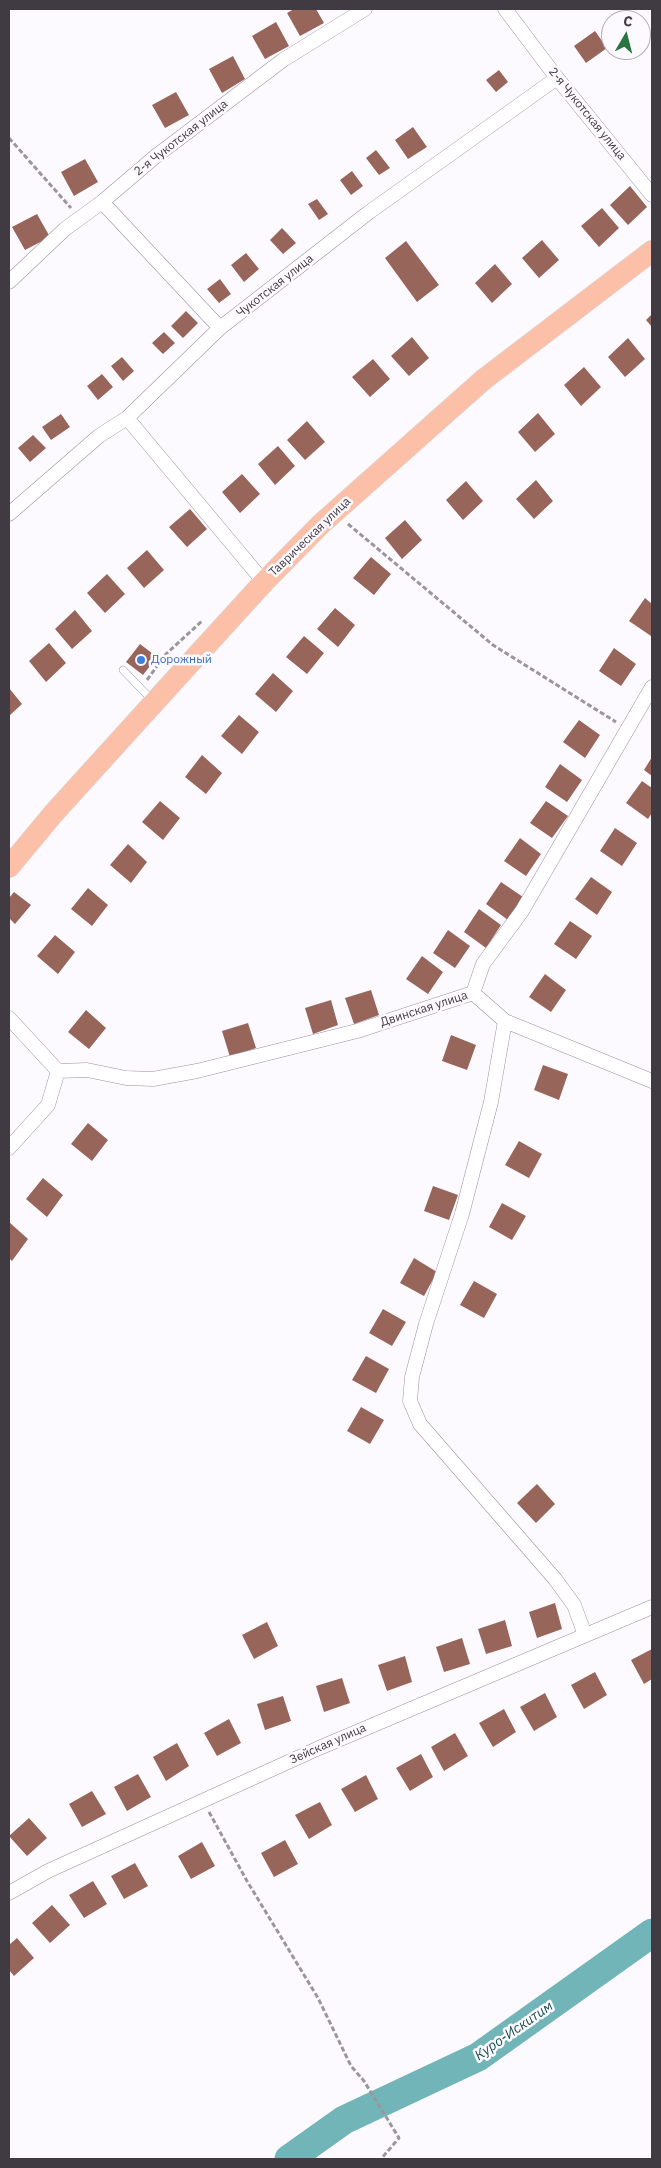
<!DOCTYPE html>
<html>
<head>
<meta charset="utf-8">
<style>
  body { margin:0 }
  #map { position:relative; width:661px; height:2168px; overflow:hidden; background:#fdfaff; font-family:"IBM Plex Sans",sans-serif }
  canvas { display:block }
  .frame { position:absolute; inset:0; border:10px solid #403a43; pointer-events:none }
  .north { position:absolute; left:601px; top:10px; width:50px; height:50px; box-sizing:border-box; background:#fdfaff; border:1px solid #b1adb4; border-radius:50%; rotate:8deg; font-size:14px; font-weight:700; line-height:20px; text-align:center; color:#403a43 }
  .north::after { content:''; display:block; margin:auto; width:18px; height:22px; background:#2b7542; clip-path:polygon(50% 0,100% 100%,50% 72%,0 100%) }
</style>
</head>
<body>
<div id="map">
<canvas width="661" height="2168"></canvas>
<div class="frame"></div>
<div class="north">С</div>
</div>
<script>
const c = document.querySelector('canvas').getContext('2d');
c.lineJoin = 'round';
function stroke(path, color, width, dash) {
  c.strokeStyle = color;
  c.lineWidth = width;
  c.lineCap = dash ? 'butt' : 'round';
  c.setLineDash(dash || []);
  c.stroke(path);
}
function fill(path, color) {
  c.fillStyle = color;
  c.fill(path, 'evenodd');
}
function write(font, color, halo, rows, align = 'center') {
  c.font = font + ' "IBM Plex Sans",sans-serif';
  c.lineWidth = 5;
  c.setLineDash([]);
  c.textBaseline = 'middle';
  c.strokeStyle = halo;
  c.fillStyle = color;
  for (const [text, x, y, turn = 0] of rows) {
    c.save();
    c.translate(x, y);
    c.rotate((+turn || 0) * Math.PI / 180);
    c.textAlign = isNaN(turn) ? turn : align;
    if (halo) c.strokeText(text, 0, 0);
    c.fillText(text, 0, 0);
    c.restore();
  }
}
stroke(new Path2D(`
  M289 2159 344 2120 478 2057 652 1933`), '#72b5b8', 29);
fill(new Path2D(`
  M294 9H316L324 23 300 36 287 13Z
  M276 22 289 46 265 59 252 36Z
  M595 31 607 48 586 63 574 46Z
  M233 56 245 79 222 93 209 69Z
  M499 70 508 82 496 92 486 80Z
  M176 92 189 115 165 128 152 105Z
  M413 127 427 147 408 159 395 140Z
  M376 150 390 168 379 175 366 158Z
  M85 159 98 182 74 196 61 172Z
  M352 171 363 186 351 195 340 180Z
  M630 186 647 207 628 225 610 205Z
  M317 199 328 214 319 220 308 204Z
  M602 208 619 228 599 247 581 226Z
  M37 214 50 237 25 250 12 227Z
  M282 228 296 243 283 254 270 240Z
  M542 240 559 260 539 278 522 258Z
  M406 241 439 285 417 302 385 258Z
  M246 253 259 269 244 282 231 265Z
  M495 264 512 284 492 303 475 283Z
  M220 279 231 294 219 303 207 289Z
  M186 311 198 323 183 338 171 326Z
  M652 314V327L646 320Z
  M164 332 175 343 163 354 152 343Z
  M412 337 429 358 409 376 391 356Z
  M628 338 645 359 625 377 608 357Z
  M122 357 134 371 123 381 111 366Z
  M373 359 390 379 370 397 352 377Z
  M584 367 601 387 581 406 564 385Z
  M102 374 113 387 98 400 87 386Z
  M538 413 555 434 535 452 518 432Z
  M61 414 70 427 51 440 42 427Z
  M307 421 325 442 305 460 287 440Z
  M33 435 46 448 30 462 18 448Z
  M278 446 295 466 275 485 258 464Z
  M242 474 260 494 240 513 222 492Z
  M536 480 553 501 534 519 516 499Z
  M466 481 483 501 463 520 446 500Z
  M190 509 207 529 187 547 169 527Z
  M405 520 422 540 402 559 385 538Z
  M147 550 164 570 144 588 127 568Z
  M371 557 391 574 374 595 353 578Z
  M107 574 125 594 105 613 87 593Z
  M645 598 652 604 651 636 629 621Z
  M335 608 355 625 338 647 317 629Z
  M75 610 92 631 72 649 55 629Z
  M304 636 324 653 307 674 286 657Z
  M49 643 66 663 46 682 29 661Z
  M140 644 157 657 143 675 126 662Z
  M614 648 636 664 621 686 599 671Z
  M273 673 293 691 276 712 255 694Z
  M9 688 22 704 9 716Z
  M239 715 259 732 242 754 221 736Z
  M579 720 600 735 585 758 563 742Z
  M202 755 222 773 206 794 185 777Z
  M652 757V776L644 770Z
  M560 764 582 780 567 802 545 787Z
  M642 781 652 788V813L648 819 626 803Z
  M160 801 180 818 163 840 142 822Z
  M546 801 568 816 552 838 530 823Z
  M615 828 637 843 622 866 600 851Z
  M520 838 541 854 526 876 504 861Z
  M128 844 147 862 131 883 110 865Z
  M591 877 612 892 597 915 575 899Z
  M501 882 523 897 508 920 486 904Z
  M88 888 108 905 92 926 71 909Z
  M14 892 31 905 15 924 9 918V898Z
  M479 909 501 925 486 948 464 932Z
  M570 921 592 936 576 959 554 944Z
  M448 930 470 946 455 968 433 953Z
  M55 935 75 952 58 974 37 956Z
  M422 956 443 972 428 994 406 979Z
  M545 974 566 990 551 1012 529 997Z
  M371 990 379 1015 354 1024 345 998Z
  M331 1000 338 1025 313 1034 305 1008Z
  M86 1010 106 1028 89 1049 68 1032Z
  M248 1023 256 1048 230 1057 222 1031Z
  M451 1035 476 1045 467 1070 442 1061Z
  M543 1065 568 1074 559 1100 534 1090Z
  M88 1123 108 1140 92 1161 71 1144Z
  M519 1141 542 1154 529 1178 505 1165Z
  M43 1178 63 1195 47 1217 26 1199Z
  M433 1186 458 1195 449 1220 424 1211Z
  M502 1203 526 1216 512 1240 489 1227Z
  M9 1222 28 1239 12 1261 9 1258Z
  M414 1258 437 1272 424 1296 400 1283Z
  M474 1281 497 1294 484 1318 460 1305Z
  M383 1309 406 1322 392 1346 369 1333Z
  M366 1356 389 1369 376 1393 352 1380Z
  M361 1407 384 1420 370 1444 347 1431Z
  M537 1484 555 1504 536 1523 517 1503Z
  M555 1603 562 1629 537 1638 529 1612Z
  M505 1620 512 1646 486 1654 478 1629Z
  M267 1622 278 1646 254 1659 242 1635Z
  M462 1638 470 1664 444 1672 436 1647Z
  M652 1649V1679L644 1684 631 1660Z
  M405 1656 412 1682 387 1691 378 1665Z
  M595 1672 607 1695 584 1709 571 1685Z
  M342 1678 350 1703 324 1712 316 1686Z
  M545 1693 557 1717 534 1731 520 1707Z
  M283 1696 291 1721 265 1730 257 1704Z
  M504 1709 516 1732 493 1747 479 1723Z
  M229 1719 241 1743 217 1756 204 1733Z
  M455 1733 468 1756 444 1771 431 1747Z
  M177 1743 189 1766 166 1781 153 1757Z
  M421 1754 433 1777 410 1791 396 1768Z
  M138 1774 151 1797 127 1811 114 1787Z
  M366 1775 378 1799 355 1812 341 1789Z
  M92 1791 106 1814 82 1827 69 1804Z
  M320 1802 332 1825 309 1839 295 1815Z
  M29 1818 47 1838 27 1856 9 1836Z
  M285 1840 298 1864 274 1877 261 1853Z
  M202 1842 215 1866 191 1879 178 1856Z
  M135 1863 148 1886 124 1899 111 1876Z
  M93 1881 107 1904 84 1918 69 1895Z
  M52 1905 70 1925 50 1943 32 1923Z
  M17 1938 34 1958 14 1976 9 1970V1945Z`), '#98655b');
const service = new Path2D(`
  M123 670 152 700`);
const minor = new Path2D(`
  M505 9 557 78 652 195
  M102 202 220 328
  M9 282 65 229 102 202 156 156 283 60 365 9
  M127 418 264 582
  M9 514 99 436 127 418 220 328 368 213 557 78
  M473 993 505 1021 652 1081
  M9 1018 58 1071 87 1070 126 1078 153 1079 197 1071 357 1031 473 993 483 964 522 911 652 687
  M505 1021 491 1102 462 1214 426 1324 412 1377 410 1401 420 1424 555 1579 574 1605 585 1635
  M9 1148 48 1105 58 1071
  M9 1893 48 1871 319 1748 652 1607`);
const primary = new Path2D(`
  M9 867 53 814 140 718 264 582 321 524 483 380 652 251`);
stroke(service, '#9d8fa4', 8);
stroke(minor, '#9d8fa4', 15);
stroke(primary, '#d9d8d9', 22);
stroke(new Path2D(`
  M9 138 71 208
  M348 524 493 645 616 722
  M147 680 166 654 202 621
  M209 1812 247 1881 318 1998 351 2066 364 2081 399 2138 381 2159`), '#9b969d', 3, [5, 2.5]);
stroke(service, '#fff', 7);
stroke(minor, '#fff', 14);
stroke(primary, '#fcbfa8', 21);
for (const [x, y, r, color] of [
  [141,660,5,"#3f7fe0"]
]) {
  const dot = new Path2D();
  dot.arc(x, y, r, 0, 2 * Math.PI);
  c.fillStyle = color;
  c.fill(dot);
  stroke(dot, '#fdfaff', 2);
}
write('12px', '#403a43', '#fdfaff', [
  ["2-я Чукотская улица",587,114,51],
  ["2-я Чукотская улица",181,138,-38],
  ["Чукотская улица",275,286,-38],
  ["Таврическая улица",310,537,-44],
  ["Двинская улица",424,1009,-18],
  ["Зейская улица",328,1744,-24]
]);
write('12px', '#366cbe', '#fdfaff', [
  ["Дорожный",151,660]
], 'left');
write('italic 14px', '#134f52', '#fdfaff', [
  ["Куро-Искитим",514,2031,-35]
]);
</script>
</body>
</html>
